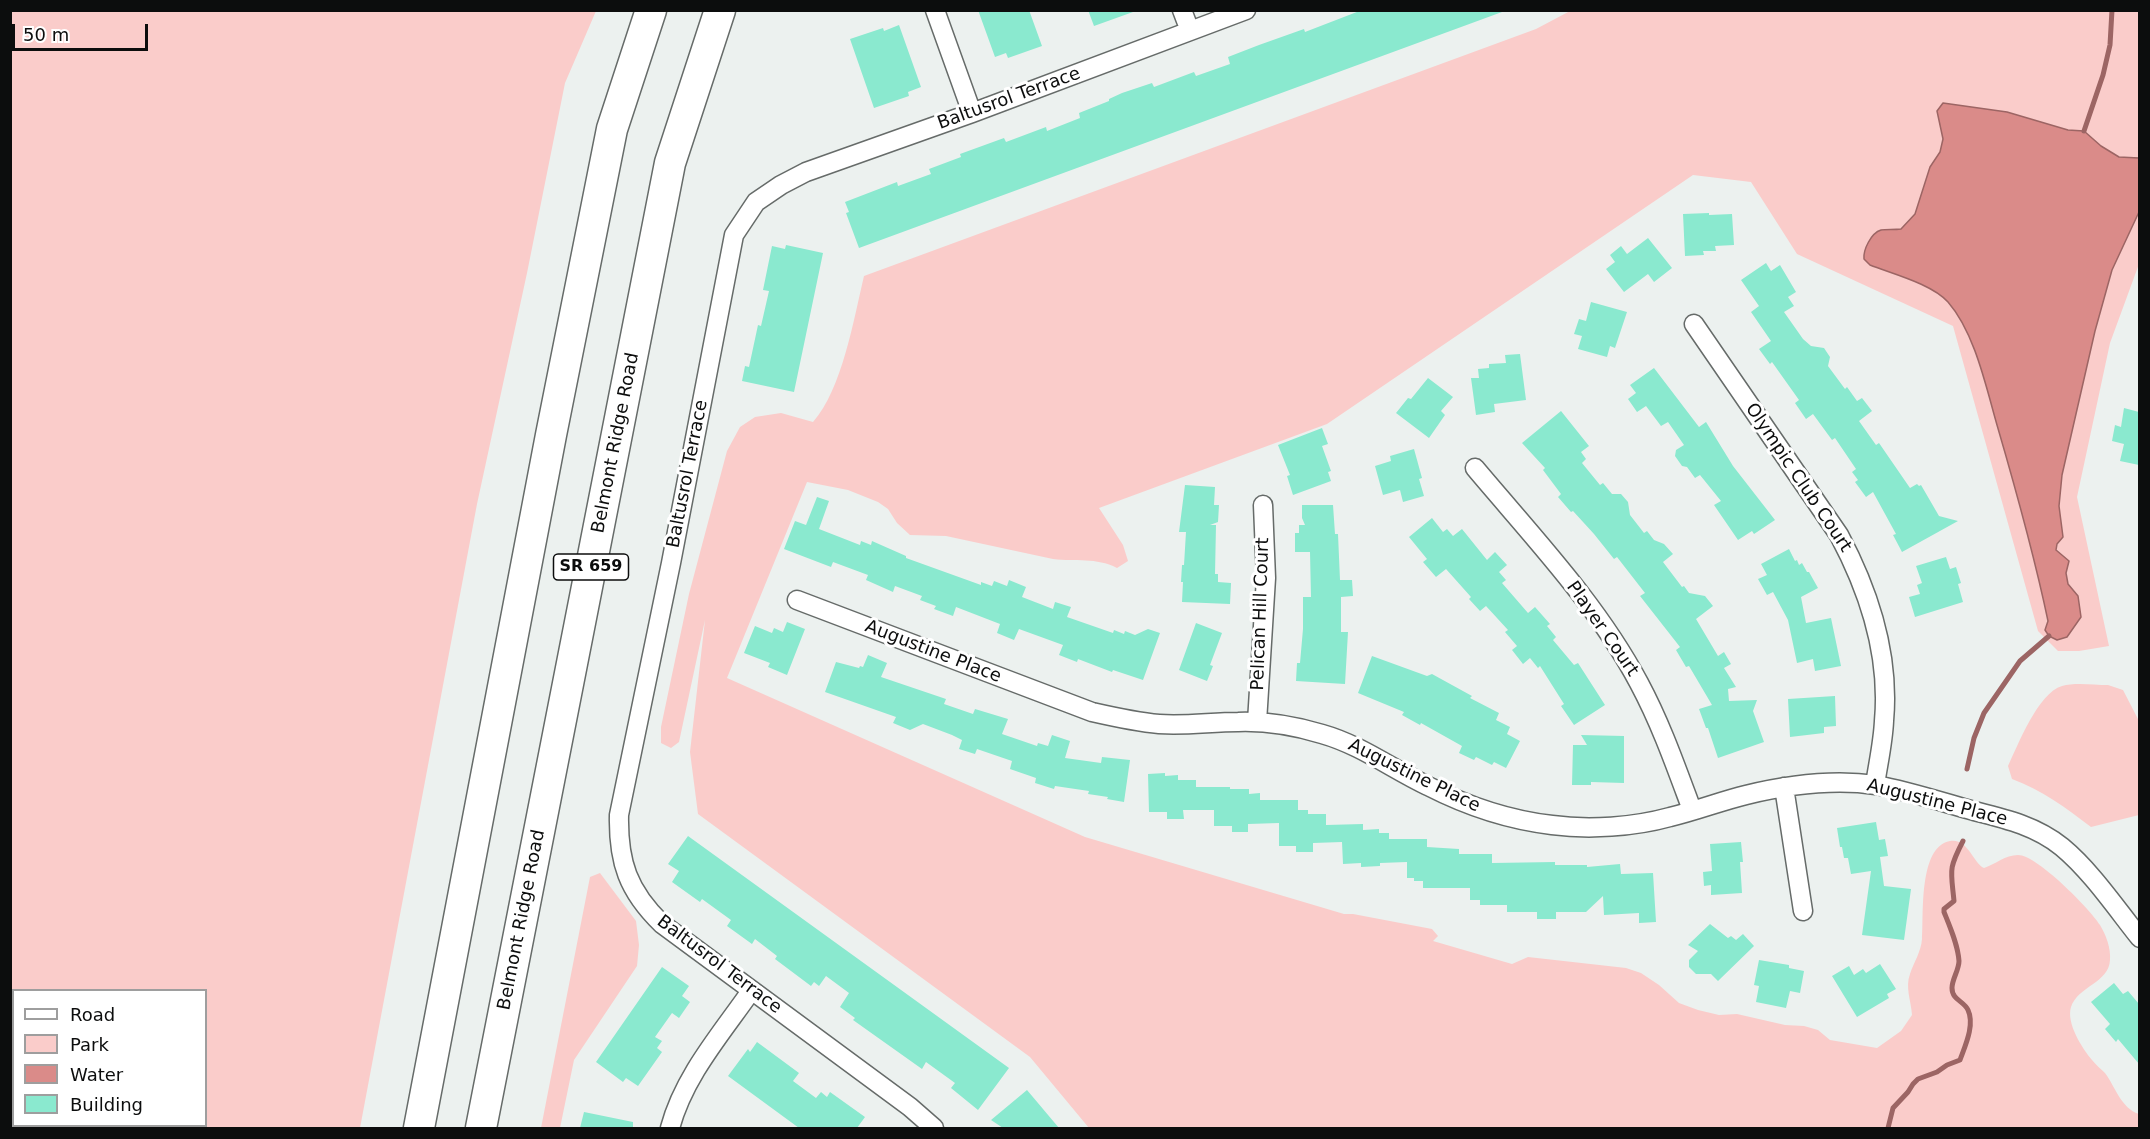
<!DOCTYPE html>
<html>
<head>
<meta charset="utf-8">
<style>
  body { margin:0 }
  #map { position:relative; width:2150px; height:1139px; overflow:hidden; background:#ecf1ef; font-family:"DejaVu Sans",sans-serif }
  canvas { display:block }
  .frame { position:absolute; inset:0; border:12px solid #0c0d0d; pointer-events:none }
  .legend { position:absolute; left:12px; top:989px; width:195px; height:138px; box-sizing:border-box; background:#fff; border:2px solid #9e9e9e; margin:0; padding:8px 10px; list-style:none; font-size:18px; color:#0c0d0d }
  .legend li { display:flex; align-items:center; gap:12px; height:30px }
  .legend b { width:30px; border:2px solid #9e9e9e }
  .scale { position:absolute; left:12px; top:24px; width:136px; height:27px; box-sizing:border-box; border:3px solid #0c0d0d; border-top:0; padding-left:8px; font-size:18px; line-height:21px; white-space:nowrap; color:#0c0d0d; -webkit-text-stroke:4px #fff; paint-order:stroke }
</style>
</head>
<body>
<div id="map">
<canvas width="2150" height="1139"></canvas>
<div class="frame"></div>
<ul class="legend">
<li><b style="height:8px;background:#fff"></b>Road</li>
<li><b style="height:16px;background:#faccca"></b>Park</li>
<li><b style="height:16px;background:#da8b89"></b>Water</li>
<li><b style="height:16px;background:#8ae9cf"></b>Building</li>
</ul>
<div class="scale">50 m</div>
</div>
<script>
const c = document.querySelector('canvas').getContext('2d');
c.lineJoin = 'round';
function fill(path, color) {
  c.fillStyle = color;
  c.fill(path, 'evenodd');
}
function stroke(path, color, width, dash) {
  c.strokeStyle = color;
  c.lineWidth = width;
  c.lineCap = dash ? 'butt' : 'round';
  c.setLineDash(dash || []);
  c.stroke(path);
}
function write(font, color, halo, rows, align = 'center') {
  c.font = font + ' "DejaVu Sans",sans-serif';
  c.lineWidth = 6;
  c.setLineDash([]);
  c.textBaseline = 'middle';
  c.strokeStyle = halo;
  c.fillStyle = color;
  for (const [text, x, y, turn = 0] of rows) {
    c.save();
    c.translate(x, y);
    c.rotate((+turn || 0) * Math.PI / 180);
    c.textAlign = isNaN(turn) ? turn : align;
    if (halo) c.strokeText(text, 0, 0);
    c.fillText(text, 0, 0);
    c.restore();
  }
}
fill(new Path2D(`
  M10 11H596L565 83 527 273 477 504 360 1128H11ZM14 990H206V1126H14Z
  M1570 11H2139V264L2110 343 2077 497 2109 646 2079 651H2058L2038 631 1953 326 1797 254 1751 182 1693 175 1327 424 1099 508 1123 545 1128 561 1117 568C1096 557 1076 562 1053 559L946 536 910 535 897 523 888 509 878 502 848 490 807 482 727 678 1085 837 1344 914H1353L1432 929 1438 936 1433 941 1512 964 1528 957 1626 968 1641 973 1659 985 1679 1003 1698 1010 1719 1015 1737 1014 1785 1025 1804 1026 1818 1030 1830 1040 1877 1048 1901 1031 1912 1015C1911 1001 1905 987 1910 974 1914 962 1921 952 1922 939 1924 916 1918 847 1950 841 1968 838 1973 863 1984 868 1996 864 2005 855 2018 855 2037 855 2090 909 2100 925 2106 935 2111 948 2110 960 2109 983 2078 986 2071 1007 2066 1023 2082 1048 2092 1060 2096 1065 2101 1069 2105 1073 2116 1088 2121 1108 2139 1114V1128H1089L1030 1057 698 814 690 752 705 620 679 742 671 748 661 743V727L689 594 727 451 740 427 755 417 781 413 813 422C842 390 854 318 864 276L1536 29Z
  M2108 685 2123 690 2139 721V815L2091 827C2066 808 2042 790 2012 779L2008 766C2018 745 2038 693 2062 686 2075 682 2094 685 2108 685Z
  M600 873 636 921 639 945 637 966 574 1060 560 1128H541L590 877Z`), '#faccca');
const water = new Path2D(`
  M1943 103 2007 112 2068 130 2084 131 2101 146 2119 157 2139 158V212L2112 270 2095 331 2062 475 2059 506 2063 537 2057 544 2056 550 2069 561 2066 573 2068 584 2078 596 2081 617 2067 637 2057 640 2049 636 2045 630 2048 621C2034 554 2016 490 1997 425 1986 387 1975 333 1948 302 1932 284 1893 274 1870 265L1864 259C1863 250 1871 233 1881 230 1887 229 1894 230 1901 229L1915 214 1930 167 1940 152 1943 139 1937 111Z`);
fill(water, '#da8b89');
stroke(water, '#9c6564', 1.5);
stroke(new Path2D(`
  M2084 131 2103 75 2110 45 2112 10
  M1967 769 1974 738 1984 713 2020 661 2049 636
  M1888 1128 1893 1108 1908 1092 1913 1084 1918 1079 1937 1072 1947 1065 1960 1060C1965 1046 1975 1025 1968 1010 1964 1001 1952 1000 1952 988 1952 979 1959 970 1959 961 1958 945 1950 927 1944 912V909L1954 901C1951 870 1948 870 1963 841`), '#9c6564', 5);
fill(new Path2D(`
  M978 10H1029L1042 46 1008 58 1006 53 995 57Z
  M1088 10H1133V12L1094 26Z
  M1362 10 1502 12 859 248 846 213 849 212 845 202 897 182 898 186 931 174 929 169 961 157 960 154 1004 138 1006 142 1046 127 1047 131 1080 118 1079 113 1109 101V99L1122 93 1152 83 1154 87 1194 72 1196 76 1230 64 1228 57 1259 45 1304 29 1305 32Z
  M899 25 921 87 908 92 909 96 874 108 850 39 883 28 884 31Z
  M1709 213V215L1732 214 1734 245 1715 246 1716 251H1703L1704 255 1685 256 1683 214Z
  M1648 238 1672 268 1654 282 1648 274 1624 292 1606 269 1615 262 1610 255 1621 246 1627 254Z
  M786 245 823 253 794 392 742 381 745 366 749 367 758 325 761 326 769 291 763 290 772 246 785 249Z
  M1766 263 1771 271 1780 265 1796 292 1788 297 1794 306 1784 312 1803 339 1811 346 1824 348 1830 357 1828 366 1845 389 1847 387 1857 401 1862 398 1872 411 1859 421 1876 445 1879 443 1910 488 1917 484 1919 486 1921 485 1939 516 1958 521 1902 552 1893 535 1896 534 1873 492 1866 497 1855 482 1858 480 1852 472 1856 469 1835 438 1832 440 1813 414 1806 419 1795 403 1799 400 1772 362 1770 364 1759 349 1771 341 1751 312 1759 306 1741 280Z
  M1591 302 1627 312 1615 348 1610 346 1607 357 1578 349 1582 336 1574 334 1579 319 1586 321Z
  M1520 354 1526 400 1494 404 1495 412 1476 415 1471 378H1479L1478 369 1489 368V364L1506 363 1505 355Z
  M1654 368 1699 427 1706 422 1733 466 1775 520 1754 534 1752 531 1738 540 1714 505 1721 501 1700 475 1695 478 1687 467 1682 466 1675 456 1676 450 1684 445 1668 422 1661 426 1646 406 1637 412 1628 399 1636 393 1630 385Z
  M1428 378 1453 397 1441 411 1445 415 1429 438 1396 413 1408 398 1411 399Z
  M2124 408 2139 412V465L2120 461 2124 444 2112 441 2115 425 2121 427Z
  M1561 411 1589 446 1581 452 1586 459 1582 463 1600 485 1603 483 1612 494H1621L1628 502 1630 515 1644 533 1647 531 1654 540 1664 544 1673 554 1663 562 1682 587 1684 586 1689 593 1705 596 1713 606 1696 619 1718 656 1724 652 1731 664 1724 668 1736 687 1728 689 1729 701 1757 700 1753 711 1764 742 1718 758 1708 728H1706L1699 709 1712 705 1689 666 1686 667 1676 650 1680 647 1640 596 1645 593 1617 557 1614 559 1594 534 1573 511 1571 512 1558 497 1561 494 1543 470 1545 468 1522 443Z
  M1322 428 1328 444 1322 446 1331 471 1328 472 1331 481 1293 495 1287 476 1290 475 1278 445Z
  M1414 449 1422 478 1419 479 1424 496 1403 502 1400 490 1383 495 1375 466 1391 461 1390 456Z
  M1185 485 1215 487 1214 505H1219L1218 522 1210 525H1216L1215 574H1218V582L1231 583 1230 604 1182 602 1183 582H1181L1182 565H1184L1186 532H1179Z
  M817 497 829 501 819 529 860 545 861 541 871 545 872 541 906 556V558L981 585V582L992 586 994 581 1007 586 1009 580 1026 587 1022 597 1053 609 1055 602 1071 607 1067 617 1113 633 1114 630 1124 634 1125 631 1135 635 1148 629 1160 633 1143 680 1113 670 1112 672 1078 659 1077 662 1059 655 1063 645 1019 629 1014 640 997 633 1000 624 956 607 953 616 934 609 936 606 920 600 922 596 895 586 893 592 866 580 868 575 833 562 831 567 784 549 795 521 806 525Z
  M1302 505H1333L1335 534H1338L1340 580H1352L1353 596 1341 597V632H1348L1345 684 1296 681 1297 663H1300L1303 629V597H1311L1310 552H1295V533H1299V525H1305L1302 518Z
  M1432 518 1443 532 1447 529 1453 536 1462 529 1487 560 1495 552 1507 565 1499 572 1506 580 1502 583 1528 613 1535 607 1550 624 1547 626 1556 637 1553 640 1574 665 1578 663 1605 705 1574 725 1561 706 1564 704 1540 666 1538 668 1530 658 1523 664 1512 650 1517 646 1505 632 1508 630 1486 606 1480 611 1469 599 1471 597 1446 569 1436 577 1423 562 1427 559 1409 537Z
  M1789 549 1795 561 1797 560 1799 565 1802 563 1807 572H1809L1818 588 1801 597 1806 623 1831 618 1841 666 1815 671 1813 659 1797 663 1788 620 1773 592 1767 595 1758 579 1767 575 1761 564Z
  M1946 557 1950 569 1956 567 1961 583 1958 584 1963 602 1915 617 1909 597 1920 594 1917 585 1922 583 1916 566Z
  M787 622 805 629 787 675 768 667 770 663 744 653 755 626 772 633 774 628 783 632Z
  M1196 623 1222 633 1210 665 1213 666 1207 681 1179 670Z
  M868 655 887 663 881 677 946 699 944 704 973 714 975 709 1008 719 1002 734 1037 746 1038 743 1048 746 1052 735 1070 741 1065 758 1101 763 1102 757 1130 760 1124 802 1107 799 1108 797 1088 794 1089 791 1055 786 1054 789 1035 783 1036 778 1010 769 1012 761 977 749 975 754 959 749 962 740 952 735 923 724 910 730 893 723 896 717 825 692 836 662 859 668 860 666 863 667Z
  M1372 656 1427 676 1432 674 1472 696 1470 698 1499 713 1496 720 1510 727 1507 734 1520 741 1506 768 1494 762 1492 765 1476 757 1474 760 1459 753 1462 746 1421 723 1420 725 1402 715 1404 712 1358 693Z
  M1835 696 1836 726 1824 727V733L1790 737 1788 699Z
  M1581 735 1624 736V783L1591 782V785H1572L1573 745H1587Z
  M1165 773V776L1178 775V780H1196V787H1230V789H1249V794L1260 793V800H1298V810H1308V814H1326V825L1363 824V830L1379 829V833H1389V839H1427V847L1459 849V854H1492V863L1555 862V865H1587V867L1620 864 1621 874 1653 873 1656 922 1639 923V913L1604 915 1603 896 1586 912H1556V919H1537V912H1507V905H1480V900H1470V888H1423V881H1414V878H1407V862L1380 863V866L1361 867V863L1343 864 1342 842 1313 843V852H1296V846H1279V823L1248 824V832H1232V826H1214V810H1183L1184 819H1167V812H1149L1148 774Z
  M1876 822 1879 840 1885 839 1888 856 1880 857 1884 886 1911 889 1904 940 1862 935 1871 871 1851 874 1848 858H1844L1842 847H1840L1837 828Z
  M688 836 1009 1068 978 1110 951 1088 955 1083 926 1062 922 1069 853 1020 855 1018 840 1007 849 993 826 976 819 986 814 982 811 986 775 959 777 956 755 939 752 944 727 926 731 920 702 899 700 902 672 882 679 871 668 864Z
  M1741 842 1743 862H1740L1742 893 1711 895V885L1704 886 1703 872 1712 871 1710 844Z
  M1710 924 1728 938 1731 936 1736 940 1743 934 1754 946 1718 981 1711 974H1696L1689 967V960L1698 951 1688 945Z
  M1759 960 1789 965V968L1804 971 1800 993 1790 991 1786 1008 1756 1002 1759 986 1754 985Z
  M1880 964 1896 989 1887 994 1889 998 1857 1017 1832 976 1849 966 1854 975 1863 969 1866 973Z
  M662 967 689 986 682 996 690 1002 679 1018 672 1013 655 1037 662 1041 657 1048 662 1052 638 1086 626 1078 623 1082 596 1062Z
  M2114 983 2123 994 2128 991 2139 1004V1064L2118 1039 2116 1042 2105 1029 2110 1024 2091 1002Z
  M757 1042 799 1073 793 1081 816 1098 821 1092 827 1097 830 1092 865 1117 857 1128H799L728 1076 748 1049 750 1052Z
  M1027 1090 1059 1128H1003L991 1120Z
  M584 1112 633 1122V1128H580Z`), '#8ae9cf');
const street = new Path2D(`
  M935 10 972 113
  M1182 10 1190 31
  M1694 324 1839 535C1870 593 1890 655 1884 721 1883 743 1878 764 1875 785
  M1475 468C1533 537 1597 604 1639 683 1661 724 1676 767 1692 810
  M797 600 1092 712C1114 717 1136 722 1159 724 1185 726 1212 722 1238 722 1266 721 1295 726 1322 734 1361 745 1392 769 1428 786 1467 806 1509 820 1552 825 1589 830 1634 827 1670 817 1696 811 1721 801 1746 795 1787 785 1833 779 1876 785 1909 791 1942 802 1974 811 2006 819 2036 826 2062 847 2091 871 2116 908 2140 938
  M1257 722 1266 578 1263 505
  M1784 787 1803 911
  M670 1128C684 1076 721 1034 751 991
  M934 1128 910 1107 662 924C628 891 618 862 619 815L671 563 734 235 756 202 781 185 806 172 972 113 1246 10`);
const primary = new Path2D(`
  M419 1128 551 435 612 129 651 10
  M481 1128 670 163 720 10`);
stroke(street, '#666b69', 21);
stroke(primary, '#666b69', 33);
stroke(street, '#fff', 18);
stroke(primary, '#fff', 30);
for (const [x, y, w] of [
  [591,567,75]
]) {
  const box = new Path2D();
  box.roundRect(x - w / 2, y - 13, w, 26, 4.5);
  c.fillStyle = '#fff';
  c.fill(box);
  stroke(box, '#0c0d0d', 1.5);
}
write('bold 16px', '#0c0d0d', null, [
  ["SR 659",591,567]
]);
write('18px', '#0c0d0d', '#fff', [
  ["Baltusrol Terrace",1009,99,-20],
  ["Belmont Ridge Road",616,443,-79],
  ["Baltusrol Terrace",688,474,-79],
  ["Olympic Club Court",1798,478,56],
  ["Pelican Hill Court",1261,614,-88],
  ["Player Court",1602,629,55],
  ["Augustine Place",933,652,21],
  ["Augustine Place",1414,776,26],
  ["Augustine Place",1937,803,14],
  ["Belmont Ridge Road",522,920,-79],
  ["Baltusrol Terrace",719,965,37]
]);
</script>
</body>
</html>
